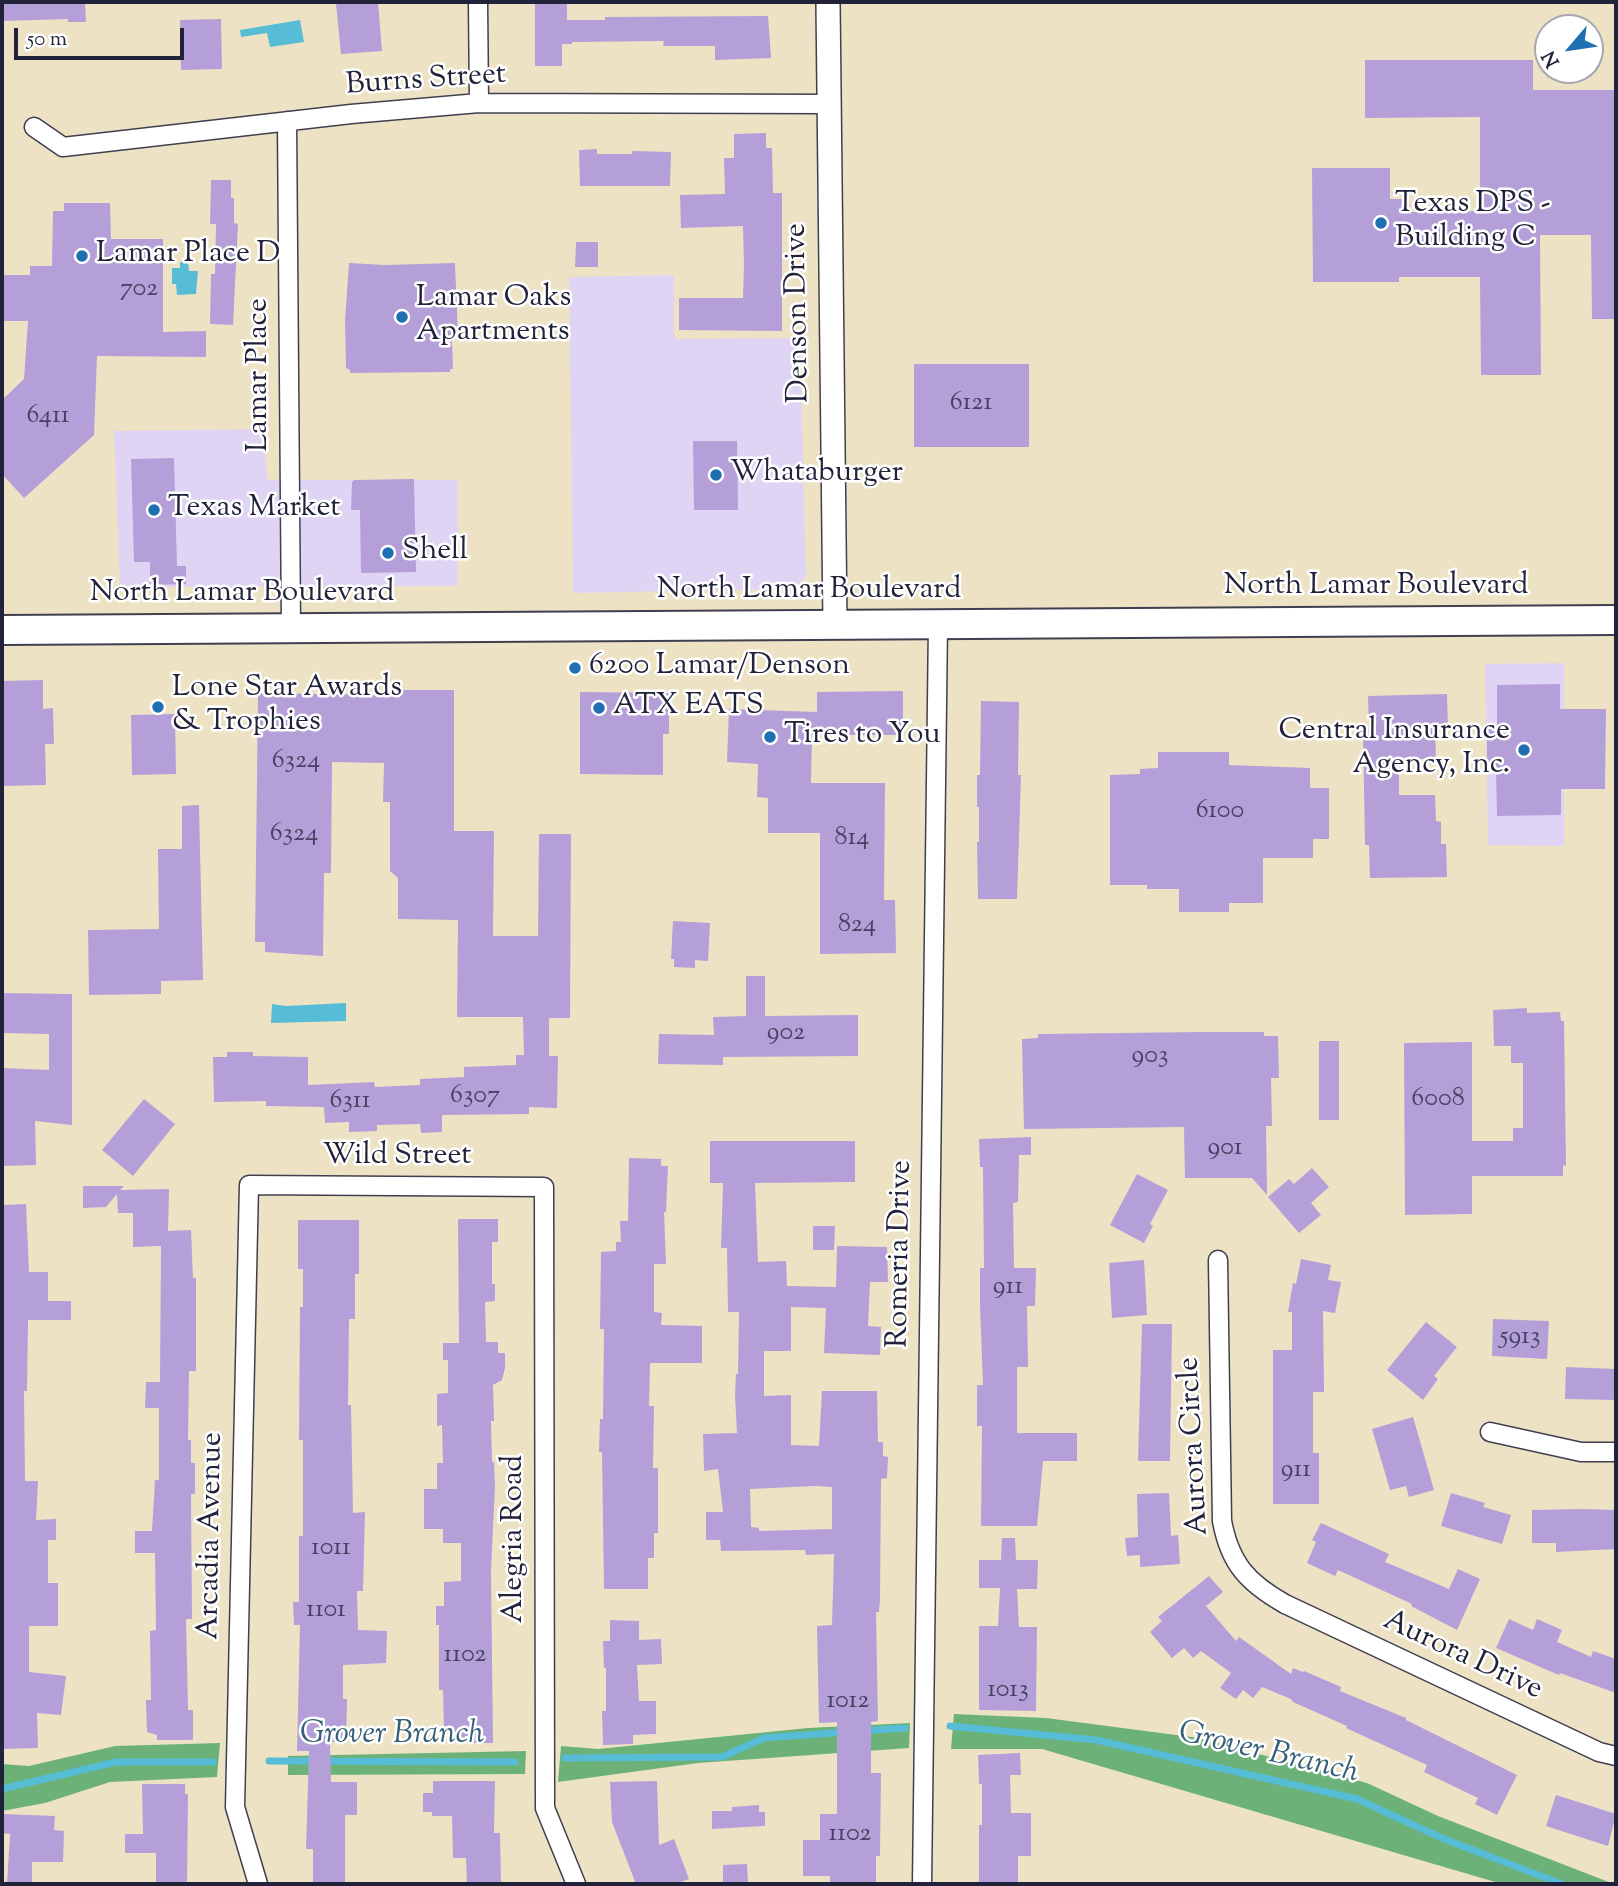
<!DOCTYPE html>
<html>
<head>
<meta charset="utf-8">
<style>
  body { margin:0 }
  #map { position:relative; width:1618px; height:1886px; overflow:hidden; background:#ede3c4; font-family:"Sorts Mill Goudy",serif }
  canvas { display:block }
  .frame { position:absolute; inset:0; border:4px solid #22223b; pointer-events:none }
  .north { position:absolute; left:1534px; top:14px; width:70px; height:70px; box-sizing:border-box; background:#fff; border:2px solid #a7a7b1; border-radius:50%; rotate:241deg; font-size:19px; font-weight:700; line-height:28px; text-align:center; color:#22223b }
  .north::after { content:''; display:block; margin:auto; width:24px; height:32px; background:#1f6fb2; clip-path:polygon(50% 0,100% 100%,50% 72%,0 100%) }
  .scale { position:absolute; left:14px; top:28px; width:170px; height:32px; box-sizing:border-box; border:4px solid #22223b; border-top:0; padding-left:9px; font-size:21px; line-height:24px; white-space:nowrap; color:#22223b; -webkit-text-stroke:5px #fff; paint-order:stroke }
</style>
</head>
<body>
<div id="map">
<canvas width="1618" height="1886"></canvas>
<div class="frame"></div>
<div class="north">N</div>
<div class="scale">50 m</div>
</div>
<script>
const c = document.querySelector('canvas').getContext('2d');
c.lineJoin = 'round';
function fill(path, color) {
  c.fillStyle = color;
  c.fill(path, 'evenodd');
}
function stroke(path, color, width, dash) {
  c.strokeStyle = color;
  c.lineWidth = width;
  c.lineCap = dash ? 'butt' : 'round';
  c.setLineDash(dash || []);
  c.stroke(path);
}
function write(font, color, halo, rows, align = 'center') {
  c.font = font + ' "Sorts Mill Goudy",serif';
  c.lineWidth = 5;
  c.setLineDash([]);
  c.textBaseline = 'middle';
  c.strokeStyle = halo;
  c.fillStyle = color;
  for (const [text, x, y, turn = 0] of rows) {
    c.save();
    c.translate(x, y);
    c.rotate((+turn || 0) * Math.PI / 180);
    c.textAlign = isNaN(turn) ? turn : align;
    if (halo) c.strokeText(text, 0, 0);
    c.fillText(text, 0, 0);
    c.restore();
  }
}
fill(new Path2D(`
  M674 275V339L800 338 806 576 795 589 573 593 569 277Z
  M264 429 267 480H458V586L120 587 114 431Z
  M1564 663V846L1488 845 1485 664Z`), '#e0d4f4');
fill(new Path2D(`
  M954 1714 1046 1718 1199 1738 1367 1783 1438 1816 1614 1884H1502L1042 1749H951Z
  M910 1723 909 1748 698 1763 558 1782 561 1746 598 1749 808 1728Z
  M220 1743 217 1777 110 1782 45 1803 2 1811V1764L29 1766 115 1746Z
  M526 1751 525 1774 288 1775V1756Z`), '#6cb278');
fill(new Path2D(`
  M300 20 304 42 270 47 267 33 241 37 240 30Z
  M180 262H188L189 271H198L196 294 177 295 176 284H172V268H180Z
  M346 1003V1021L271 1023 272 1004 286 1006Z`), '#57bcd5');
stroke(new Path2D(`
  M950 1726 1096 1740 1357 1799 1444 1839 1562 1884
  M862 1731 906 1728
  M565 1758 722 1757 764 1738 847 1732
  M269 1761 515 1762
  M2 1789 116 1762H213`), '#57bcd5', 7);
fill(new Path2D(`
  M2 2H85L86 22H68V19L2 21Z
  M358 2H378L382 51 341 54 336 4Z
  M535 2H567V20H605V17L768 16 771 58 715 60V46H663L664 41 572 42V44H562V66H535Z
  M221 19 222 69 181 70 180 20Z
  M1365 60H1533V90H1616V319H1592L1591 235H1540L1541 375H1481L1480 277H1399V282H1313L1312 168H1390V199H1409L1410 212 1480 211V117L1365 118Z
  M766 133V148H772L773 193H782V331L679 330V298H743L744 265 743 226 681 228 680 195 725 194 724 158H734V134Z
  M597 149V154H632V151L671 152 670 186H580L579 150Z
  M211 180H231V198H234V223L238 224 233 325 210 324 211 274H215L216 224H210Z
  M64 203H110L111 239H163V332L206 331V357L97 356 94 435 24 498 2 474V400L24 379 28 321H2V275H30V266H52L53 211H64Z
  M576 242H598V267H575Z
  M349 263 384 265 455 263 458 336H455V340H452L453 369H450V372L350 373V370L346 368 345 321Z
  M914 364H1029V447H914Z
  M693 441H737L738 510H694Z
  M174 458 177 566H186V584L150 585V562H134L131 459Z
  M414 479 416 572 361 573 360 510H351L352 482 354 480Z
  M43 680V709L53 708 54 744H45L46 785 2 786V681Z
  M1560 684V709H1606L1605 789H1561V815L1497 816 1496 771H1487V728H1497V685Z
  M384 690H454V831H494L493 936H538L539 834H571L570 1018H549V1056H558L557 1108 529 1107V1114L442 1115V1132L421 1133 420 1124 377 1125V1131L349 1132V1122L325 1123 324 1107 266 1106V1101L214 1102 213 1057H227V1052H253V1056L308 1057V1085L374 1082 375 1087 420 1085V1079L464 1077V1067L516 1065V1055H524L523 1017H457L458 920 398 919V878L390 871V802H383L384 763 332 762 331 873H324L323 956 265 952V942H255L258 693 384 695Z
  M903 691V735H812L811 783H885L884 900H895L896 953 820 954V833H768V798L757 797 758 764 727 762 729 709 817 712V692Z
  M580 692 669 693V734H663V775L580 774Z
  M1447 694 1448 729H1435L1436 759H1399V795H1435L1436 821 1441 822V844H1446L1447 877 1370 878 1369 845H1365L1363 727H1369L1368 696Z
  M981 701 1019 702 1018 775H1021L1017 899H978L977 842H979V807H977V775H980Z
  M175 714 176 774 132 775 131 715Z
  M1158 752H1229V765L1310 768V788H1329V839H1313V858H1263V903H1229V912H1179V889H1147V885H1110V775L1140 774V769L1158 768Z
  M199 805 203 980 161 981V994L89 995 88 930 159 929 158 849H182V806Z
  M673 921 710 923 708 961 695 960V968L674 967V959H671Z
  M746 976H765V1016L858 1015V1056L723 1057V1065L658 1064 659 1034 714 1035 713 1017 746 1016Z
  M2 993 72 994V1125L35 1121 36 1165 2 1166V1068L49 1070V1034L2 1033Z
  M1527 1008V1013L1560 1012 1561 1021H1564L1566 1166 1563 1165V1176H1472V1214L1405 1215 1404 1043 1472 1042V1141H1513V1128H1523V1063H1511V1046H1494L1493 1010Z
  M1201 1032H1264V1036H1278L1279 1078H1271L1272 1126H1266L1267 1195 1252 1178H1185L1184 1127 1024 1129 1022 1039 1038 1038V1034Z
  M1319 1041H1339V1120H1319Z
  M144 1099 175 1124 133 1176 102 1150Z
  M1031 1137V1155H1019L1018 1202 1013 1203 1014 1268H1036L1035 1306H1027L1028 1367H1017V1433H1077V1461H1043L1037 1526H981L982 1426H977V1385H983L980 1305V1268H984L983 1167H980L979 1139Z
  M710 1141H855V1182L755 1183 758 1262 786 1261 787 1286 836 1287 837 1246 887 1247 888 1282H870L868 1326 881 1327 880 1355 824 1353 826 1308 791 1307V1351H764V1396L791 1395V1445L819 1446 822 1391H877L878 1442H883V1456L888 1457 887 1478 881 1479 880 1599 879 1612H876L878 1721 871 1722V1773H881L880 1856H876V1884H830V1876H803V1840H820V1814H837V1722L819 1723 817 1626 832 1625 834 1554 806 1555 805 1550 721 1551 720 1540H706V1512H723L718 1469 704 1471 703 1434 737 1433 735 1396 736 1374H738L739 1312H728L727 1248H721L723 1183H710ZM816 1486 832 1487V1529L759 1531V1528L751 1527 750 1489Z
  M629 1158 661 1159V1166H668L666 1212H664L666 1264H654V1312L662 1313 661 1325 702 1326V1363H650L649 1406H654L653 1468H658V1533H654V1558H648V1589H604L602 1452H599L600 1419H603L604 1329H600L601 1252 616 1251V1242H621L620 1221H628Z
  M1312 1168 1329 1187 1311 1203 1321 1215 1299 1233 1268 1197 1289 1179 1294 1184Z
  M1137 1174 1168 1190 1150 1224 1153 1226 1144 1243 1110 1225Z
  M83 1186H124L120 1190 169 1189 168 1231 191 1230 193 1278H196V1371H189L188 1440H191V1463H195V1494H191L192 1619H186L188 1710H193V1740H157V1735L147 1732 146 1700H151L150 1631 156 1630 155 1553H135V1531H152L155 1480H159V1408H145L146 1382H160L161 1246 133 1247V1213H118L117 1194 106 1207 83 1208Z
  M26 1204 29 1272H48V1301H71V1320H28L27 1391H24L25 1481H38L36 1520 56 1519V1540H48V1583H58V1626H29V1672L66 1676 61 1715 37 1713 38 1748 2 1749V1205Z
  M458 1219H498V1242H492V1284H495V1301L485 1302 486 1342H498V1353H505V1368L502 1380 493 1385 494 1421H491L492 1462H494L495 1486 491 1571 493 1743H455V1731H444L443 1690H439V1625H436V1606H444V1582L461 1581V1543H443V1529H424V1489H437V1463H443L442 1425 437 1426V1394L448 1393V1360H443V1343H459Z
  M298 1220H359V1274H355V1319H349L348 1405H351L353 1513 365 1512 363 1591H357L358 1630 387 1631 386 1663 343 1665V1699H347L346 1742H330L331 1782H357V1815H345V1884H313V1849H306L309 1751H297L300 1625H294L293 1602H299V1536H303V1440H299L300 1307H303V1269H298Z
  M813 1226H835L834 1250H813Z
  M1301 1259 1331 1265 1328 1280 1341 1282 1335 1313 1323 1311 1324 1392H1313V1453H1319V1504H1273V1350H1292V1312H1288L1293 1283 1296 1284Z
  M1144 1260 1147 1315 1112 1318 1109 1263Z
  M1493 1319 1549 1321 1547 1359 1492 1356Z
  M1426 1322 1457 1347 1434 1376 1438 1379 1423 1400 1387 1370Z
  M1142 1324H1172L1170 1461H1138Z
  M1566 1367 1616 1369V1400L1565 1399Z
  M1413 1417 1434 1490 1409 1497 1406 1486 1390 1490 1372 1429Z
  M1169 1493 1171 1536 1178 1535 1180 1564 1140 1567V1555L1127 1556 1125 1538 1138 1537 1137 1494Z
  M1451 1493 1485 1503 1483 1507 1511 1515 1502 1544 1441 1526Z
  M1582 1509 1616 1510V1549L1556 1552V1543H1532V1510Z
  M1321 1523 1389 1554 1385 1562 1449 1589 1458 1569 1480 1579 1457 1630 1411 1606 1412 1604 1338 1570 1335 1576 1307 1563 1316 1542 1312 1540Z
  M1002 1538H1015L1016 1560H1038L1037 1589H1017L1019 1627H1037L1036 1711 979 1710V1626H998L1000 1588H979V1560H1001Z
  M1209 1576 1223 1592 1206 1606 1236 1641 1239 1637 1291 1674 1293 1668 1303 1672 1304 1671 1341 1687 1340 1691 1406 1718V1720L1517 1775 1497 1815 1475 1804 1478 1798 1424 1772 1427 1765 1346 1728 1347 1726 1293 1702 1291 1699 1262 1687 1253 1698 1243 1690 1236 1699 1220 1688 1231 1673 1201 1651 1193 1658 1184 1648 1172 1658 1150 1632 1162 1621 1158 1617Z
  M1509 1619 1533 1630 1537 1619 1562 1630 1557 1642 1591 1657 1593 1651 1616 1659V1693L1560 1673 1559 1675 1496 1648Z
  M610 1620 639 1621V1640L661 1639 662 1664 637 1665 639 1701H656V1734L633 1735V1744L603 1745 602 1711H606V1668H604L603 1641H610Z
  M1020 1753 1021 1775H1010L1011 1813H1031V1856H1018V1884H979V1825H982V1784H979L978 1755Z
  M433 1781H495L494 1833H500L501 1884H467L466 1858H453L452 1816H432V1812H423V1793H433Z
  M657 1781 659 1845 674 1839 689 1879 675 1884H636L612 1822 610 1782Z
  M142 1784H185V1794H188L187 1884H156V1853H125V1834H143Z
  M1556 1795 1616 1814 1608 1846 1546 1826Z
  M759 1805V1812H765V1826L712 1829V1811H732V1807Z
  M2 1814 55 1816 54 1830 64 1831 63 1862H32V1884H7L10 1834 2 1833Z
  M747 1864 748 1884H723V1865Z`), '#b49fd8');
const minor = new Path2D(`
  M478 2 479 103
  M287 121 291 628
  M34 127 63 147 351 114 479 103 829 104
  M1218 1260 1222 1521C1230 1564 1248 1583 1285 1604L1599 1752 1616 1756
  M1490 1432 1581 1452H1616
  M258 1884 235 1807 249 1185 544 1187 545 1808 576 1884
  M922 1884 938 624`);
const tertiary = new Path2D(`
  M828 2 835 625`);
const primary = new Path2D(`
  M2 630 1616 620`);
stroke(minor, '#403f50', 21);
stroke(tertiary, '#403f50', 26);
stroke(primary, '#403f50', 32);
stroke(minor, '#fff', 18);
stroke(tertiary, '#fff', 23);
stroke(primary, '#fff', 28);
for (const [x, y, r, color] of [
  [1381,223,7,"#1f6fb2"],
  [82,256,7,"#1f6fb2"],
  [402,317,7,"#1f6fb2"],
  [716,475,7,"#1f6fb2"],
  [154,510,7,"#1f6fb2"],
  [388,553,7,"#1f6fb2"],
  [575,668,7,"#1f6fb2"],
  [158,707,7,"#1f6fb2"],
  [599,708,7,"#1f6fb2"],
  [770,737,7,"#1f6fb2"],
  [1524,750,7,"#1f6fb2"]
]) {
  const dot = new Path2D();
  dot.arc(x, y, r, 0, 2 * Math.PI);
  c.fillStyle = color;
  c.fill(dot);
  stroke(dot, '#fff', 2.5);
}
write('26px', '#464162', null, [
  ["702",139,291],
  ["6121",971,405],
  ["6411",48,418],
  ["6324",296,763],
  ["6100",1220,813],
  ["6324",294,836],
  ["814",852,840],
  ["824",857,927],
  ["902",786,1035],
  ["903",1150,1058],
  ["6307",475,1098],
  ["6008",1438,1101],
  ["6311",350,1103],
  ["901",1225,1150],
  ["911",1008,1289],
  ["5913",1520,1339],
  ["911",1296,1472],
  ["1011",331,1550],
  ["1101",326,1612],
  ["1102",465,1657],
  ["1013",1008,1692],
  ["1012",848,1703],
  ["1102",850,1836]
]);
write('30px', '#22223b', '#fff', [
  ["Burns Street",426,82,-4],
  ["Denson Drive",800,313,-91],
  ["Lamar Place",261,375,-90],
  ["North Lamar Boulevard",1376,588],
  ["North Lamar Boulevard",809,592],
  ["North Lamar Boulevard",242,595],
  ["Wild Street",397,1158],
  ["Romeria Drive",902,1254,-89],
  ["Aurora Circle",1196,1446,-93],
  ["Arcadia Avenue",213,1536,-89],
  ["Alegria Road",516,1539,-90],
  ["Aurora Drive",1462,1657,25]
]);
write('30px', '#22223b', '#fff', [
  ["Texas DPS -",1395,206],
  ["Building C",1395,240],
  ["Lamar Place D",96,256],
  ["Lamar Oaks",416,300],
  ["Apartments",416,334],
  ["Whataburger",730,475],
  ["Texas Market",168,510],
  ["Shell",402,553],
  ["6200 Lamar/Denson",589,668],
  ["Lone Star Awards",172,690],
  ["& Trophies",172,724],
  ["ATX EATS",613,708],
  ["Central Insurance",1510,733,"right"],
  ["Agency, Inc.",1510,767,"right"],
  ["Tires to You",784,737]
], 'left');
write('italic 32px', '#376079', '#fff', [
  ["Grover Branch",392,1737],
  ["Grover Branch",1268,1755,13]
]);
</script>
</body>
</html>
